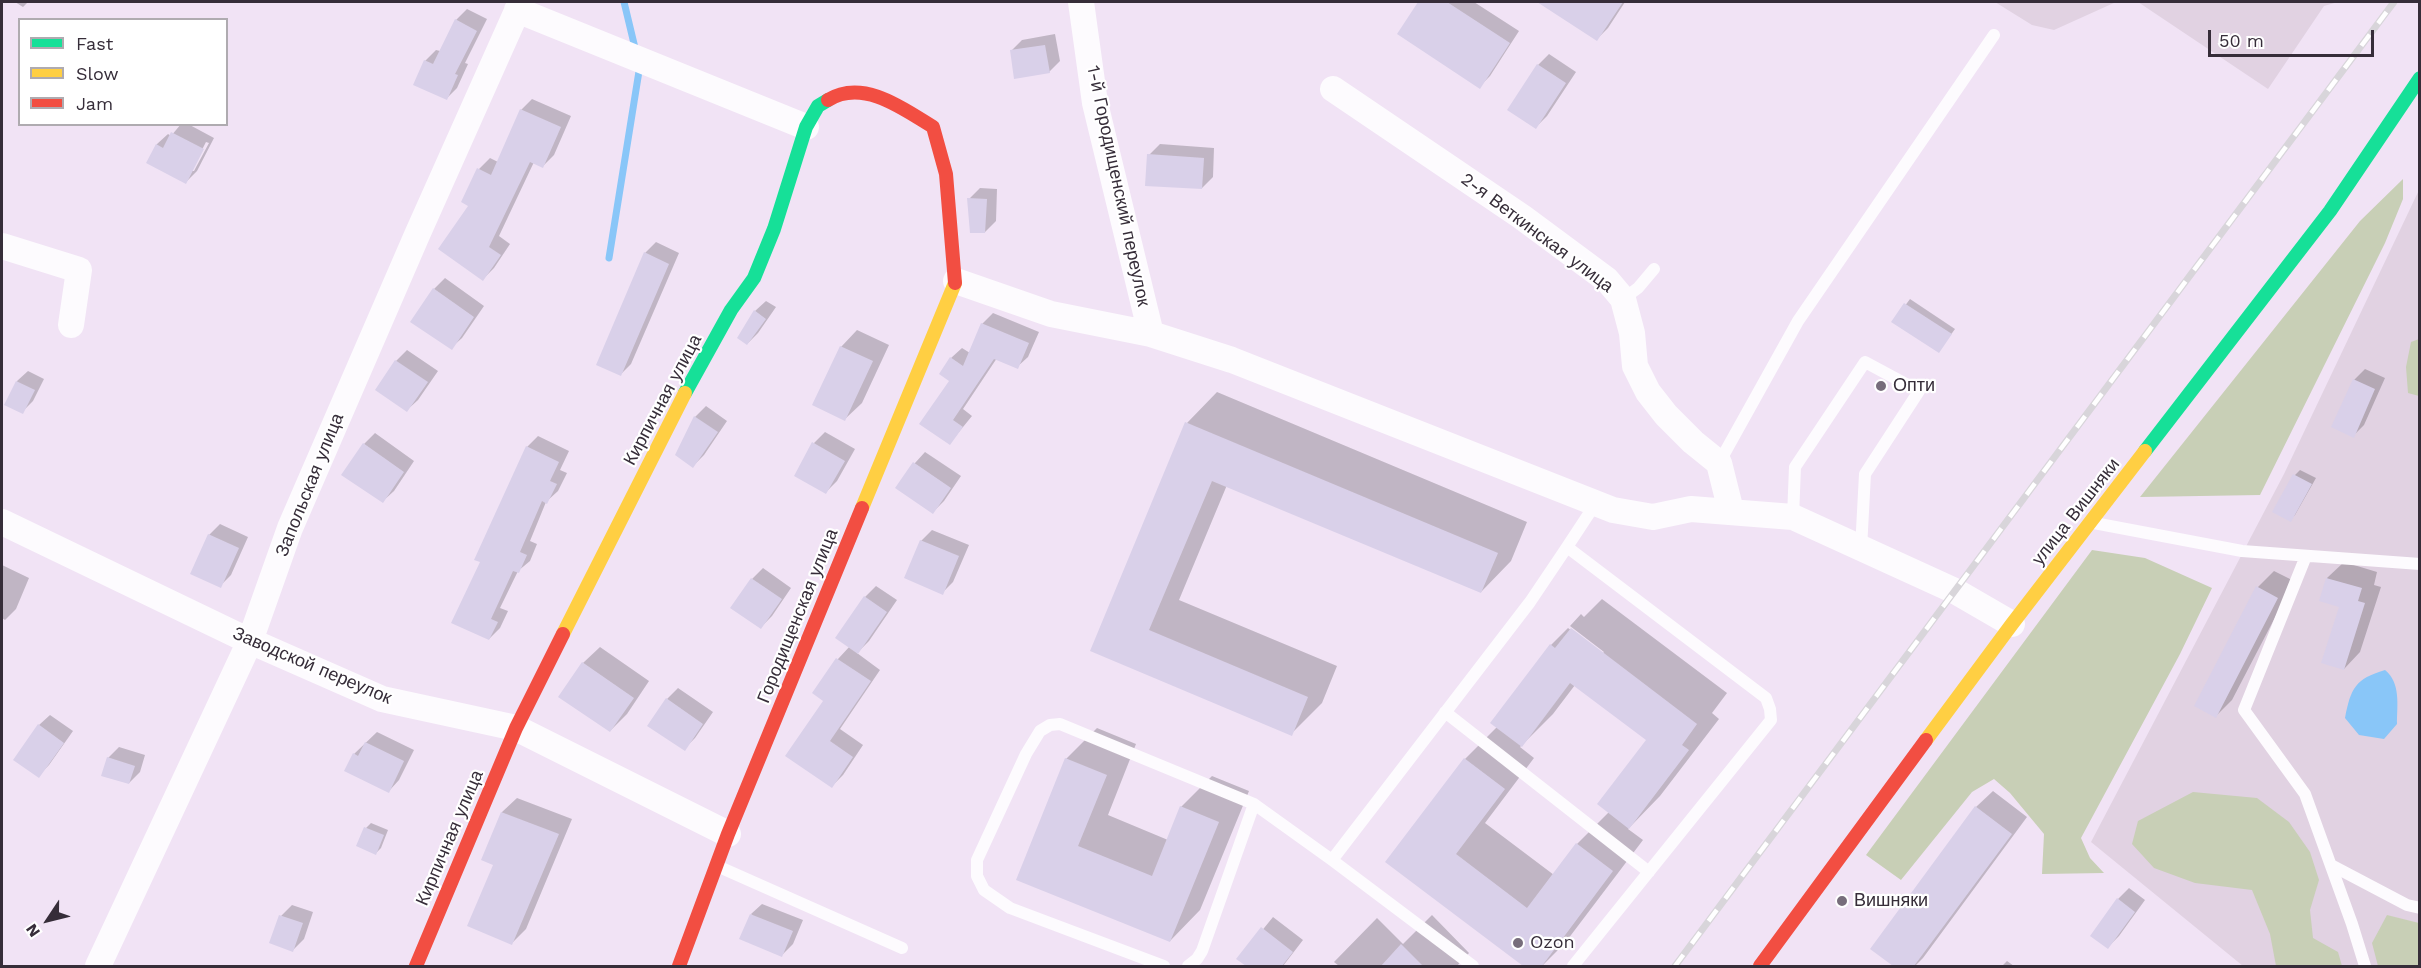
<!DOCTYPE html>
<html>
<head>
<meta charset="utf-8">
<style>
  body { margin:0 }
  #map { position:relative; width:2421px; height:968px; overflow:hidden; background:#f1e3f5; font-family:"Work Sans",sans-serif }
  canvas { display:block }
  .frame { position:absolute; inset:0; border:3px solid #362d39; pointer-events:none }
  .legend { position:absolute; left:18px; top:18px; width:210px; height:108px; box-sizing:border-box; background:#fff; border:2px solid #afabb0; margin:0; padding:8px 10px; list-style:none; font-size:18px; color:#362d39 }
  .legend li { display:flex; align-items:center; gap:12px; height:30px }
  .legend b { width:30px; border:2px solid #afabb0 }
  .north { position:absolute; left:18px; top:890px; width:60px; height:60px; -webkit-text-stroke:4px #fff; paint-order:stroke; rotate:235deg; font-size:16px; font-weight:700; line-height:24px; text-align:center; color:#362d39 }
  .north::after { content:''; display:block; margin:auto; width:21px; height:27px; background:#362d39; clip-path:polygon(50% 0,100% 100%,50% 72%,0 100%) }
  .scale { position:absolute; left:2208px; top:30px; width:166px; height:27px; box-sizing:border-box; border:3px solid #362d39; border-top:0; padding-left:8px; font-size:18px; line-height:21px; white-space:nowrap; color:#362d39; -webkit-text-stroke:4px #fff; paint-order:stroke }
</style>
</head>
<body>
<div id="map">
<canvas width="2421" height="968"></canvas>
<div class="frame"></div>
<ul class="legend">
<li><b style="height:8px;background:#16e098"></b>Fast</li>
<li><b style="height:8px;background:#ffcf43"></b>Slow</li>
<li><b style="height:8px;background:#f24e42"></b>Jam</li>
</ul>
<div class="north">N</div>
<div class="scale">50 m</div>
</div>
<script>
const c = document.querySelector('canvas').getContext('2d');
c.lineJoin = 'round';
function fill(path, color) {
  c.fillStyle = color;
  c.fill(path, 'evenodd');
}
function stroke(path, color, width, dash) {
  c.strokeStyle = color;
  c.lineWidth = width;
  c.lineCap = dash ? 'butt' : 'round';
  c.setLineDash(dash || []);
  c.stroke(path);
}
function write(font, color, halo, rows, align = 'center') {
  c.font = font + ' "Work Sans",sans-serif';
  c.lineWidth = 4.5;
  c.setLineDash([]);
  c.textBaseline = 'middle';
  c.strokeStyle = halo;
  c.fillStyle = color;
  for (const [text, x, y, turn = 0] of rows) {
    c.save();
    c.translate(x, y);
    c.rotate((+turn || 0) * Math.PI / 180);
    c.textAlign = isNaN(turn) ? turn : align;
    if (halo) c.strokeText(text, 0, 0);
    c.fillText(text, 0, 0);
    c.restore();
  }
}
fill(new Path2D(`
  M1995 2H2116L2054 30 2032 25Z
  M2138 2H2338L2324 6 2268 89Z
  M2419 190V966H2243L2091 842 2284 474Z`), '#e1d2e2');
fill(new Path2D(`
  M2403 179V199L2385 243 2260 495 2140 497 2360 221Z
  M2419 339V396L2408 393 2406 367 2411 342Z
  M2092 550 2145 558 2212 588 2180 654 2081 838 2090 858 2104 873 2042 874 2044 834 2010 793 1994 779 1972 792 1901 880 1866 855Z
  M2193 792 2257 798 2289 822 2310 852 2319 880 2310 910 2313 938 2338 952 2342 966H2276L2270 934 2252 890 2195 883 2154 868 2132 844 2138 821Z
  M2387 915 2419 923V966H2378L2372 943Z`), '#c8cfb6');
fill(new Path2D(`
  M2385 670C2401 683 2397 705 2397 724L2384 739 2359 735 2345 718C2351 688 2355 679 2385 670Z`), '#89c6f8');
fill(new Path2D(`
  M15 2H28L23 7Z
  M1420 2H1474L1519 31 1490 76 1479 87 1399 34Z
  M1540 2H1625L1608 28 1597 39Z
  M467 9 487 19 465 63 468 64 457 88 446 99 425 61 436 50 440 51 456 20Z
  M1055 34 1060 61 1049 72 1011 51 1022 40Z
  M1549 54 1576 72 1547 116 1536 127 1538 65Z
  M532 99 571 116 554 155 543 166 534 162 499 236 510 244 494 268 483 279 470 205 479 169 490 158 498 162 521 110Z
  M181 124H188L214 138 197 171 186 182 148 162 157 144 168 134 171 136ZM206 142 209 143 194 171H191Z
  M1160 144 1214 148 1213 177 1202 188 1149 155Z
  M980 188 997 189 996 221 985 232 969 199Z
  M656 242 679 253 631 364 621 374 645 253Z
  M445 278 484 306 462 338 451 348 434 289Z
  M1910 299 1955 329 1939 351 1893 322Z
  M766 301 776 307 758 333 747 344 755 311Z
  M993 313 1039 332 1028 357 1017 367 997 358 963 409 972 416 950 443 951 358 962 348 970 353 982 324Z
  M857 330 889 345 862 403 845 419 841 347Z
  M407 350 438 371 418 400 407 410 377 390 396 361Z
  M2365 369 2385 378 2364 425 2353 436 2354 380Z
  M28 371 44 379 33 401 22 412 17 381Z
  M1217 392 1527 522 1511 561 1481 592 1227 485 1179 600 1337 666 1322 703 1291 734 1092 650 1187 423Z
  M706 406 727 421 704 455 693 466 695 417Z
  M825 432 855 449 837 481 826 492 814 443Z
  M375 433 414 461 394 491 383 501 364 444Z
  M538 436 569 451 560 470 567 473 558 491 546 502 530 541 537 544 530 561 518 571 500 608 508 611 500 628 489 639 482 561 527 447Z
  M925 452 961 476 944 501 933 512 897 488 915 463Z
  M2300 470 2316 478 2295 515 2290 520 2275 512 2295 475Z
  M220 524 248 537 231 575 220 586 209 535Z
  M932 530 969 545 953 582 942 593 921 541Z
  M2344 562 2377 572 2374 585 2381 587 2360 652 2344 669 2341 606 2327 578Z
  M2 565 29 578 16 609 5 620 2 618Z
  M763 568 791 588 772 616 761 627 752 579Z
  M2274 571 2294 581 2232 700 2216 716 2258 587Z
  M876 586 897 600 869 641 857 653 880 670 840 729 863 745 843 775 832 786 825 700 814 693 838 659 850 646 865 597Z
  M1602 599 1727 693 1712 713 1719 719 1660 796 1628 829 1643 840 1565 943 1542 966H1525L1387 862 1465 759 1498 726 1551 645 1568 628 1602 654 1604 652 1570 626 1581 614 1584 617ZM1575 685 1648 740 1609 812 1577 844 1554 875 1485 823 1534 758 1520 747 1553 714Z
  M600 647 649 681 627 714 610 731 583 663Z
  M678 688 713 712 695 738 684 749 667 699Z
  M50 715 73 731 49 765 38 776 39 725Z
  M1097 728 1136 744 1108 815 1168 840 1181 807 1212 776 1249 791 1200 910 1170 941 1017 879 1066 759Z
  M377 732 414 750 399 780 389 791 354 754Z
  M119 747 145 755 140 772 129 783 108 758Z
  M1993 791 2027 817 1923 958 1915 966H1896L1872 949 1976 807Z
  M517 798 572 819 526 929 511 944 495 864 483 859 502 812Z
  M371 823 388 830 381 848 376 853 358 845 366 828Z
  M2129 888 2145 900 2119 936 2108 947 2118 899Z
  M762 904 803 920 793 944 782 955 751 914Z
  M292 905 313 912 304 939 293 950 281 916Z
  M1432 915 1469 953 1457 966H1339L1334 962 1377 918 1403 944Z
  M1273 917 1303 940 1283 966H1249L1239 959Z
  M2007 961 2014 966H2002Z`), '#0003');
stroke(new Path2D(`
  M624 2 636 52
  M609 258 640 65`), '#89c6f8', 7);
fill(new Path2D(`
  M1418 2H1447L1510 43 1480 89 1397 34Z
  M1537 2H1623L1597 41Z
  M455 19 477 31 455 74 458 75 447 100 413 85 424 60 433 64Z
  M1045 45 1050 73 1014 79 1010 50Z
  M1537 64 1566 83 1536 129 1507 110Z
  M520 109 561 127 543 168 530 162 489 247 501 255 483 281 438 249 468 206 461 202 477 168 491 175Z
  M171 132 204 149 186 184 146 163 156 144 163 148Z
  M1147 154 1204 158 1202 189 1145 186Z
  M967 198 987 199 985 233H970Z
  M644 252 669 264 621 376 596 365Z
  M433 288 474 317 452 350 410 322Z
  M1904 303 1952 334 1939 353 1891 322Z
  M754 310 766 319 747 345 737 338Z
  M981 323 1029 343 1018 369 994 359 953 420 963 427 950 445 919 424 949 381 939 374 950 357 963 366Z
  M840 346 873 361 845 421 812 405Z
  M395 360 428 382 407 412 375 390Z
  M2353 379 2375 389 2354 438 2331 427Z
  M16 381 35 390 23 414 4 405Z
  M694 416 718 432 693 468 675 455Z
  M1185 422 1498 553 1481 593 1212 481 1149 630 1308 697 1292 736 1090 651Z
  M812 442 845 461 826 494 794 476Z
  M363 443 404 472 383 503 341 475Z
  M526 446 559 462 550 481 557 484 547 504 542 501 520 552 527 555 519 573 513 571 491 619 498 622 489 640 451 623 480 562 474 560Z
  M913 462 951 488 933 514 895 488Z
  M2293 474 2312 484 2291 522 2272 512Z
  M208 534 239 548 221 588 190 574Z
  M920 540 959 556 943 595 904 578Z
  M751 578 782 599 761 629 730 608Z
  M2326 578 2362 588 2358 601 2365 603 2344 670 2321 663 2339 607 2319 601Z
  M2256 586 2278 598 2216 718 2194 706Z
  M864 596 887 612 858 654 835 638Z
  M1571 628 1697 724 1682 745 1689 750 1629 829 1597 804 1646 740 1570 683 1522 747 1490 723 1550 644 1555 648Z
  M836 658 871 681 830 741 853 757 832 788 785 756 823 701 812 693Z
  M582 662 634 698 610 732 558 697Z
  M666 698 703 724 685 751 647 726Z
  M38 724 64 743 39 778 13 760Z
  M365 742 404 761 389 793 344 771 353 753 358 756Z
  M107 757 135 766 129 784 101 776Z
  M1065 758 1107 775 1078 846 1152 876 1180 806 1219 822 1170 942 1016 880Z
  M1464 758 1505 789 1456 854 1527 908 1576 843 1613 871 1542 966H1523L1385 862Z
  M1975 806 2012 834 1914 966H1893L1870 949Z
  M501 812 559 834 512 945 467 926 493 865 481 860Z
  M364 827 384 835 376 855 356 846Z
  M2117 898 2135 912 2108 949 2090 936Z
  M750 914 793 931 782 957 739 939Z
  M279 915 303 923 293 952 269 943Z
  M1261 927 1293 952 1282 966H1246L1236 959Z
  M1401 944 1423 966H1381Z`), '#d9d0e9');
stroke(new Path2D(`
  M1623 299 1638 288 1654 269
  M1719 463 1798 321 1994 35
  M1793 517 1795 467 1865 362 1919 391 1865 474 1861 549
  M2094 523 2242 551 2420 564
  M1567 547 1596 503
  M2306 556 2244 710 2305 794 2352 924 2365 966
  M1445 712 1649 872
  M1332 860 1530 602 1567 547 1766 698 1770 709 1771 720 1573 966
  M2331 865 2407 905 2420 908
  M717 866 902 948
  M1164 966 1010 908 984 890 977 876V860L1026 754 1040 731 1050 725 1060 724 1254 804 1332 860 1473 966
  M1188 966 1197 959 1202 951 1254 804`), '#fdfbfe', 12);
stroke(new Path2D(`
  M1081 2 1095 103 1151 334
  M517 10 806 127
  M1333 89 1522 217 1607 280 1623 299 1632 333 1635 366 1648 392 1666 415 1693 442 1719 463 1731 511
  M2 246 79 270 71 325
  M956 281 1051 314 1151 334 1232 360 1613 510 1653 517 1691 509 1793 517 1955 591 2012 624
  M2 522 241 637 382 699 516 728 728 834
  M98 966 250 641 290 528 417 235 521 2`), '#fdfbfe', 26);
stroke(new Path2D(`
  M685 393 731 310 754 278 774 229 806 127 818 106 828 100
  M2145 451 2330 211 2420 78`), '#16e098', 14);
stroke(new Path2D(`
  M862 508 955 283
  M563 634 685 393
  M1926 740 2012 624 2145 451`), '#ffcf43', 14);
stroke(new Path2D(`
  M828 100C863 78 904 109 933 127L946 174 955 283
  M416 966 516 728 563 634
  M679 966 728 834 862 508
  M1760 966 1926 740`), '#f24e42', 14);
const rail = new Path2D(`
  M1675 966 2394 2`);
stroke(rail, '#d8d5da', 7);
stroke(rail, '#fff', 4.5, [14]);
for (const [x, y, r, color] of [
  [1881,386,6,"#776d7b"],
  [1842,901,6,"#776d7b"],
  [1518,943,6,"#776d7b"]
]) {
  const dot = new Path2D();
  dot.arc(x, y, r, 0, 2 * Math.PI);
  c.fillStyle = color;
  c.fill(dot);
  stroke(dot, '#fff', 2);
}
write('18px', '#362d39', '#fff', [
  ["1-й Городищенский переулок",1118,186,78],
  ["2-я Веткинская улица",1537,233,37],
  ["Кирпичная улица",663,400,-62],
  ["Запольская улица",310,485,-68],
  ["улица Вишняки",2076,512,-52],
  ["Городищенская улица",798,616,-68],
  ["Заводской переулок",312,666,23],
  ["Кирпичная улица",450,838,-67]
]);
write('18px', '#362d39', '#fff', [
  ["Опти",1893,386],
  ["Вишняки",1854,901],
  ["Ozon",1530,943]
], 'left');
</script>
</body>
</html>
